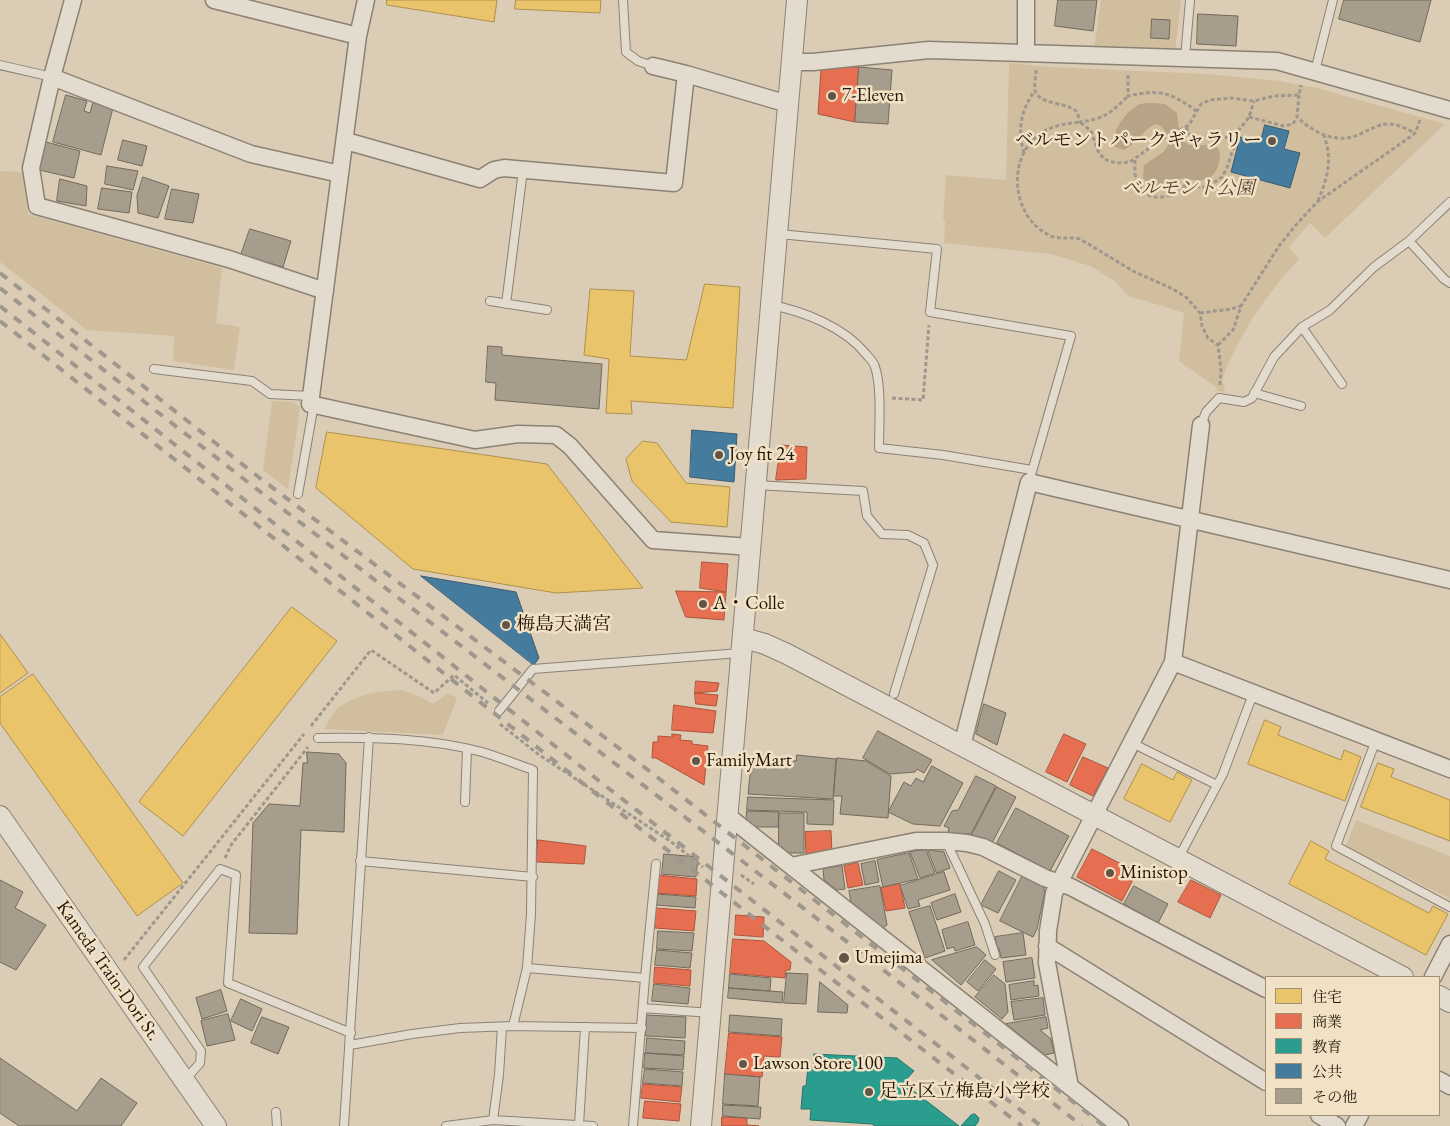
<!DOCTYPE html>
<html>
<head>
<meta charset="utf-8">
<style>
  body { margin:0 }
  #map { position:relative; width:1450px; height:1126px; overflow:hidden; background:#dbcdb5; font-family:"EB Garamond","Noto Serif JP",serif }
  canvas { display:block }
  .legend { position:absolute; left:1265px; top:976px; width:175px; height:140px; box-sizing:border-box; background:#f1e2c5; border:1px solid #9f907b; margin:0; padding:6px 9px; list-style:none; font-size:15px; color:#24150c }
  .legend li { display:flex; align-items:center; gap:10px; height:25px }
  .legend b { width:25px; border:1px solid #9f907b }
</style>
</head>
<body>
<div id="map">
<canvas width="1450" height="1126"></canvas>
<ul class="legend">
<li><b style="height:14px;background:#e9c46a"></b>住宅</li>
<li><b style="height:14px;background:#e76f51"></b>商業</li>
<li><b style="height:14px;background:#2a9d8f"></b>教育</li>
<li><b style="height:14px;background:#457b9d"></b>公共</li>
<li><b style="height:14px;background:#a79d8c"></b>その他</li>
</ul>
</div>
<script>
const c = document.querySelector('canvas').getContext('2d');
c.lineJoin = 'round';
function fill(path, color) {
  c.fillStyle = color;
  c.fill(path, 'evenodd');
}
function stroke(path, color, width, dash) {
  c.strokeStyle = color;
  c.lineWidth = width;
  c.lineCap = dash ? 'butt' : 'round';
  c.setLineDash(dash || []);
  c.stroke(path);
}
function write(font, color, halo, rows, align = 'center') {
  c.font = font + ' "EB Garamond","Noto Serif JP",serif';
  c.lineWidth = 5;
  c.setLineDash([]);
  c.textBaseline = 'middle';
  c.strokeStyle = halo;
  c.fillStyle = color;
  for (const [text, x, y, turn = 0] of rows) {
    c.save();
    c.translate(x, y);
    c.rotate((+turn || 0) * Math.PI / 180);
    c.textAlign = isNaN(turn) ? turn : align;
    if (halo) c.strokeText(text, 0, 0);
    c.fillText(text, 0, 0);
    c.restore();
  }
}
fill(new Path2D(`
  M1101 0H1181L1175 51 1094 48Z
  M1009 63 1051 67 1208 74 1280 81 1317 88 1445 124 1325 238 1310 223 1289 247 1299 259C1274 286 1254 313 1237 346 1231 358 1225 369 1222 382L1225 385 1224 392 1217 391V388L1179 361 1184 313 1146 301 1129 297 1115 281 1090 266 1051 254 944 243 945 221 943 220 946 175 1006 180Z
  M0 171 22 172 28 214 222 268 216 323 240 327 234 370 173 361 174 336 87 330 0 262Z
  M272 401 293 402 300 408 288 489 263 470Z
  M402 690 422 697 433 704 448 693 457 698 443 735 324 729C328 723 332 714 337 709 356 694 379 691 402 690Z
  M1356 820 1450 856V899L1346 846Z`), '#d1be9e');
fill(new Path2D(`
  M1153 103 1165 104 1177 113 1180 137 1185 142 1190 145H1210L1218 148C1223 159 1217 178 1203 180 1196 182 1188 177 1180 179 1176 180 1174 184 1170 186 1160 192 1150 187 1143 178L1144 165C1159 154 1180 148 1161 126L1155 124C1142 131 1136 144 1124 150L1115 147C1109 133 1127 110 1140 104 1144 103 1149 103 1153 103Z`), '#b7a486');
const homes = new Path2D(`
  M387 0H497L494 22 387 5Z
  M516 0H601L600 13 515 9Z
  M705 284 740 287 733 408 631 401 632 414 606 413 609 359 584 355 590 289 634 291 630 356 686 360Z
  M327 432 547 464 643 588 556 593 413 569 316 488Z
  M643 441 657 443 686 483 730 487 727 527 671 522 632 481 626 459Z
  M292 607 337 641 183 836 139 802Z
  M0 634 28 673 0 693Z
  M33 674 183 883 137 916 0 723V697Z
  M1265 720 1281 727 1278 735 1341 760 1344 750 1361 757 1345 801 1248 764Z
  M1378 763 1394 769 1391 777 1450 800V841L1361 807Z
  M1142 764 1173 780 1177 772 1192 780 1170 822 1124 799Z
  M1311 841 1329 851 1325 859 1429 913 1433 906 1448 914 1426 955 1289 884Z`);
fill(homes, '#e9c46a');
stroke(homes, '#ae904e', 1);
const shops = new Path2D(`
  M845 67H859L855 122 818 114 821 70Z
  M781 445 807 447 806 479 776 480Z
  M702 562 728 564 726 592 700 588Z
  M676 591 726 592 724 620 686 617Z
  M696 681 719 683 717 691 695 693Z
  M695 693 718 695 716 706 696 704Z
  M674 705 716 711 713 733 672 730Z
  M672 734 681 735 680 740 692 741V744L708 746 704 785 656 758H652L653 742H658V736L672 737Z
  M1064 734 1086 744 1067 782 1046 772Z
  M1083 757 1108 768 1093 796 1070 785Z
  M831 831 832 853 806 854 805 832Z
  M538 840 586 846 584 864 537 862Z
  M1092 849 1137 872 1122 901 1077 877Z
  M858 863 863 885 848 888 844 866Z
  M658 875 697 879 696 896 656 893Z
  M1191 880 1221 895 1210 918 1178 902Z
  M900 884 905 908 886 911 881 888Z
  M656 908 696 911 694 931 655 928Z
  M736 915 764 917 763 937 735 935Z
  M733 939 764 941 791 962 790 970H786L785 978 730 973Z
  M655 967 691 970 690 986 654 983Z
  M729 1033 782 1037 780 1057 764 1056 762 1077 725 1074Z
  M643 1084 682 1087 680 1102 641 1098Z
  M645 1101 681 1104 679 1121 643 1118Z
  M722 1117 747 1118V1125L759 1126H722Z`);
fill(shops, '#e76f51');
stroke(shops, '#ac543c', 1);
const schools = new Path2D(`
  M814 1054 897 1058 914 1071 903 1083 959 1126H875L872 1124 810 1120 811 1109H801L803 1086H806L808 1067 813 1068Z
  M975 1114 979 1118 978 1122 975 1126H961L971 1115Z`);
fill(schools, '#2a9d8f');
stroke(schools, '#287468', 1);
const public = new Path2D(`
  M1265 125 1289 131 1284 149 1300 153 1290 188 1231 172 1240 137 1260 142Z
  M692 430 737 434 734 482 690 477Z
  M421 576 516 592 539 658 534 665Z`);
fill(public, '#457b9d');
stroke(public, '#3b5c72', 1);
const building = new Path2D(`
  M1058 0H1097L1093 31 1055 26Z
  M1344 0H1431L1420 42 1339 19Z
  M1198 14 1238 16 1236 46 1197 44Z
  M1152 19 1170 20 1169 39 1151 38Z
  M859 67 892 70 888 124 855 122Z
  M66 95 87 101 84 111 90 113 93 102 113 108 101 155 53 142Z
  M123 140 147 146 142 166 118 160Z
  M46 142 80 151 74 178 39 170Z
  M107 166 138 171 133 190 105 184Z
  M143 177 169 186 158 218 138 213 137 196Z
  M60 179 87 186 86 206 57 201Z
  M102 188 132 192 129 213 98 209Z
  M172 189 199 194 193 223 165 219Z
  M250 229 291 241 283 267 241 255Z
  M488 346 502 347V355L602 364 599 409 495 400 496 383 486 382Z
  M984 704 1006 713 997 745 976 734Z
  M878 731 932 760 924 773 917 769 915 772 890 774 863 758Z
  M307 752 339 754 346 763 344 832 301 830 297 934 249 933 253 823 269 804 300 806 303 763H307Z
  M797 755 836 759 833 799 748 794 752 757 796 761Z
  M837 758 866 761 891 776 888 818 840 814 842 796H834Z
  M932 766 963 783 940 826 913 824 888 812 904 782 911 786 916 778 923 782Z
  M976 776 996 786 971 834 951 833 948 831 949 828 944 826 952 811 958 810Z
  M997 787 1016 797 991 845 972 835Z
  M748 797 834 800 833 825 807 824V812L747 810Z
  M1016 808 1069 836 1050 871 997 843Z
  M747 811 779 812 778 827H756V835L746 827Z
  M779 813H804V853H779Z
  M926 850 935 873 920 878 910 852Z
  M928 850 944 852 950 868 937 873Z
  M909 853 918 879 883 887 877 860Z
  M664 854 698 857 696 877 662 874Z
  M875 861 879 882 865 885 861 864Z
  M842 866 845 889 837 890 824 880 823 869Z
  M999 871 1016 880 998 913 981 905Z
  M944 872 950 890 918 900 920 906 908 909 900 886Z
  M1023 875 1042 884 1045 891 1037 929 1033 937 1000 921Z
  M0 880 23 892 15 908 46 925 16 970 0 962Z
  M880 886 887 925 883 928 851 903 849 891Z
  M1134 886 1168 904 1158 923 1124 904Z
  M656 894 696 897 695 908 656 905Z
  M955 894 961 912 937 920 931 903Z
  M930 906 945 951 925 958 909 912Z
  M968 922 975 945 955 951 954 947 947 949 942 930Z
  M658 931 694 933 692 951 657 949Z
  M1023 933 1026 955 1001 958 999 948H997L995 937Z
  M977 947 986 955 961 985 932 960Z
  M657 950 692 953 690 968 655 965Z
  M1032 958 1035 978 1006 982 1003 962Z
  M985 960 996 969 978 991 967 982Z
  M787 973 808 974 806 1004 784 1003Z
  M730 974 771 978 770 991 729 988Z
  M994 975 1005 984 1008 1012 1002 1019 975 997Z
  M1034 981V986L1038 985 1039 996 1011 1000 1009 985Z
  M820 982 848 1005 847 1013 818 1012Z
  M654 984 690 988 688 1004 652 1001Z
  M729 988 783 992 782 1003 728 998Z
  M221 990 227 1011 202 1019 196 998Z
  M1043 998 1045 1015 1014 1020 1011 1002Z
  M241 999 262 1009 252 1031 231 1021Z
  M228 1014 235 1040 207 1046 201 1021Z
  M647 1015 686 1017 685 1038 646 1036Z
  M730 1015 782 1019 781 1036 729 1032Z
  M262 1017 289 1027 278 1054 251 1043Z
  M1046 1017 1048 1028 1040 1030 1051 1039 1054 1053 1045 1055 1006 1024Z
  M647 1038 685 1041 684 1055 646 1053Z
  M645 1053 684 1056 683 1070 644 1068Z
  M0 1058 77 1111 101 1078 137 1103 121 1126H19L0 1113Z
  M645 1069 683 1072 682 1086 643 1083Z
  M725 1074 760 1077 758 1106 723 1104Z
  M723 1105 761 1107 760 1119 723 1116Z`);
fill(building, '#a79d8c');
stroke(building, '#72695c', 1);
const service = new Path2D(`
  M623 0 626 52 638 61 653 66
  M1185 58 1190 0
  M0 65 52 77
  M1315 71 1333 0
  M779 234 937 249 930 312 1071 336 1029 482
  M1409 241 1444 279 1450 283
  M490 301 547 310
  M506 304 523 170
  M772 305C805 312 844 327 866 354 869 358 874 362 875 367 882 387 879 426 879 448L943 455 1032 470
  M1302 327 1342 384
  M154 369 252 381 270 394 311 396
  M1254 393 1301 406
  M1201 425 1206 412 1219 398 1244 402 1252 398 1274 357 1302 327 1330 310 1374 267 1409 241 1450 202
  M756 485 863 491 867 516 882 534 908 535 924 543 933 565 894 694
  M298 494 314 404
  M499 711 533 669 740 653
  M318 738C372 737 430 738 482 752 499 757 516 764 533 770L531 914 527 968 513 1026
  M1376 740 1336 846 1450 907
  M1132 743 1217 785
  M465 802 467 749
  M946 841 985 924 995 955
  M1178 859 1223 774 1253 694
  M360 861 533 877
  M527 968 645 978
  M643 1008 711 1013
  M350 1045 412 1034 460 1028 513 1026 642 1028
  M185 1080 200 1063 201 1051 143 967 220 869 236 875 228 983 351 1033
  M276 1112 277 1126
  M493 1120 499 1075 502 1027
  M579 1125 585 1027
  M344 1126 369 737
  M446 1126 493 1120 593 1126
  M633 1126 645 978 656 864`);
const minor = new Path2D(`
  M73 0 52 77 31 168 37 206 229 259 325 291
  M214 0 358 36
  M366 0 358 36 310 404 475 440 518 434 556 435 570 446 653 540 751 547
  M1026 53V0
  M792 62H813L929 50 1277 61 1450 110
  M653 66 686 74 788 104
  M52 77 251 154 340 174
  M346 141 480 179 494 170 504 168 674 183 686 74
  M1173 662 1450 769
  M962 746 1029 482 1450 580
  M728 816 791 866 916 841H946L967 843 983 847 1045 878 1071 887 1266 989
  M791 866 1120 1126
  M1047 946 1266 1082
  M1433 977 1450 944
  M1439 1080 1450 1086
  M1070 1087 1047 963 1048 931 1054 893 1173 662 1201 425
  M1319 1115 1337 1126
  M1354 1126 1360 1115`);
const tertiary = new Path2D(`
  M744 638 765 644 787 654 1403 977
  M0 816 216 1126
  M1439 996 1450 1002
  M701 1126 797 0`);
stroke(service, '#8b8274', 10);
stroke(minor, '#8b8274', 19);
stroke(tertiary, '#8b8274', 22);
stroke(new Path2D(`
  M1036 70C1036 76 1034 84 1035 90 1038 105 1067 102 1076 111 1078 114 1079 119 1080 122 1104 119 1111 113 1128 96
  M1128 75V96C1159 89 1171 92 1196 111
  M1299 95 1297 117C1314 133 1337 145 1360 134 1370 130 1377 124 1389 124 1398 124 1407 129 1415 133
  M1249 117 1284 126 1293 124 1297 117
  M1186 127 1191 137 1195 138 1212 135 1236 139
  M1024 153C1017 128 1021 111 1035 90
  M1135 160C1135 168 1134 177 1138 184 1147 203 1171 200 1182 186L1207 187 1222 177 1227 168 1239 130 1249 117 1254 101
  M1318 201C1327 180 1333 159 1324 136
  M1200 313 1231 309 1241 306
  M1218 345 1233 330 1241 306 1279 246 1295 226 1317 202 1410 137 1415 133 1420 120
  M1220 385 1221 370 1218 345 1208 338 1202 326 1200 313 1187 298 1173 289 1133 271 1080 239C1068 236 1059 241 1047 234 1013 216 1007 162 1036 137 1048 126 1064 124 1080 122L1091 131 1098 151 1104 159 1116 163 1130 162 1162 139 1189 125 1201 104 1210 100 1231 98 1254 101 1274 96 1299 95 1301 85
  M892 398 923 400 929 325
  M500 724 538 754 670 841 703 867
  M311 726 371 650 434 693 454 675 488 703
  M225 858 231 845 308 747
  M741 875 754 884
  M124 960 304 734`), '#9e978e', 3, [4, 2.5]);
stroke(service, '#e2dbce', 8);
stroke(minor, '#e2dbce', 16);
stroke(tertiary, '#e2dbce', 20);
stroke(new Path2D(`
  M0 273 261 479 648 770 1104 1126
  M0 288C357 572 725 842 1082 1126
  M0 306 589 773 1041 1126
  M0 321C340 590 678 862 1022 1126`), '#9e978e', 4, [9, 9]);
for (const [x, y, r, color] of [
  [832,96,5,"#645547"],
  [1272,141,5,"#645547"],
  [719,455,5,"#645547"],
  [703,604,5,"#645547"],
  [506,625,5,"#645547"],
  [696,761,5,"#645547"],
  [1110,873,5,"#645547"],
  [844,958,6,"#645547"],
  [743,1064,5,"#645547"],
  [869,1092,5,"#645547"]
]) {
  const dot = new Path2D();
  dot.arc(x, y, r, 0, 2 * Math.PI);
  c.fillStyle = color;
  c.fill(dot);
  stroke(dot, '#f1e2c5', 2);
}
write('19px', '#24150c', '#f1e2c5', [
  ["7-Eleven",842,96],
  ["ベルモントパークギャラリー",1262,141,"right"],
  ["Joy fit 24",729,455],
  ["A・Colle",713,604],
  ["梅島天満宮",516,625],
  ["FamilyMart",706,761],
  ["Ministop",1120,873],
  ["Umejima",855,958],
  ["Lawson Store 100",753,1064],
  ["足立区立梅島小学校",879,1092]
], 'left');
write('italic 19px', '#554432', '#f1e2c5', [
  ["ベルモント公園",1188,189]
]);
write('19px', '#24150c', '#f1e2c5', [
  ["Kameda Train-Dori St.",108,971,55]
]);
</script>
</body>
</html>
